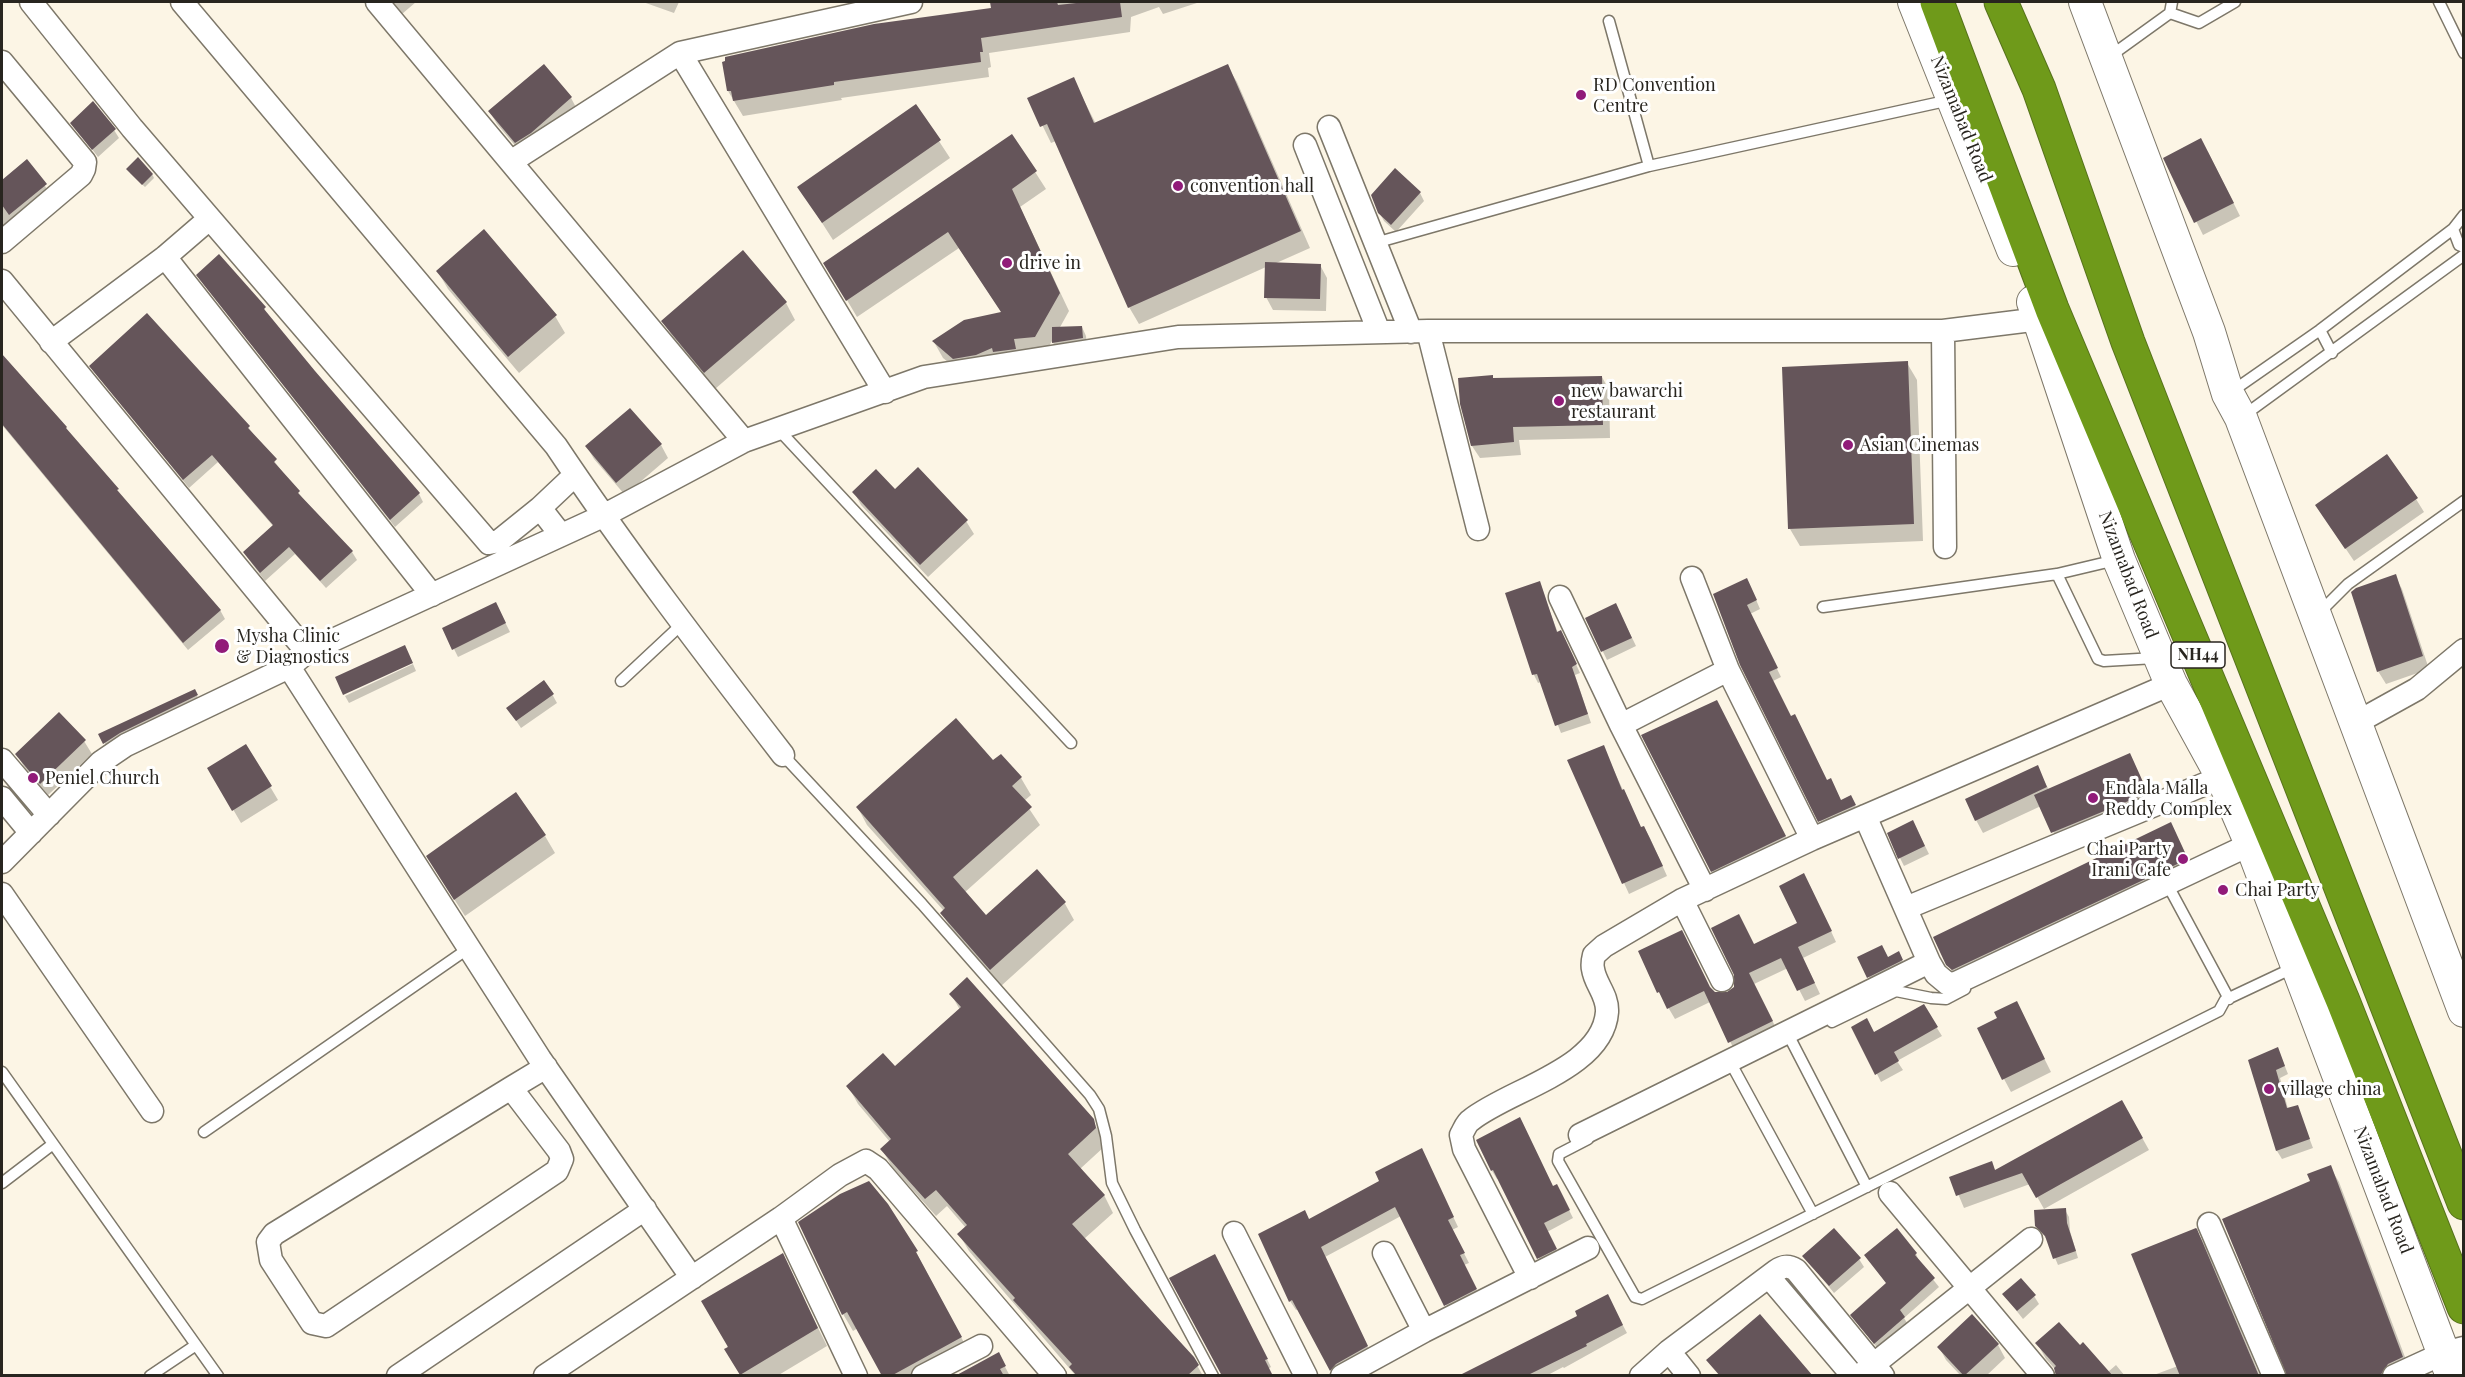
<!DOCTYPE html>
<html>
<head>
<meta charset="utf-8">
<style>
  body { margin:0 }
  #map { position:relative; width:2465px; height:1377px; overflow:hidden; background:#fcf5e5; font-family:"Playfair Display",serif }
  canvas { display:block }
  .frame { position:absolute; inset:0; border:3px solid #28251f; pointer-events:none }
</style>
</head>
<body>
<div id="map">
<canvas width="2465" height="1377"></canvas>
<div class="frame"></div>
</div>
<script>
const c = document.querySelector('canvas').getContext('2d');
c.lineJoin = 'round';
function fill(path, color) {
  c.fillStyle = color;
  c.fill(path, 'evenodd');
}
function stroke(path, color, width, dash) {
  c.strokeStyle = color;
  c.lineWidth = width;
  c.lineCap = dash ? 'butt' : 'round';
  c.setLineDash(dash || []);
  c.stroke(path);
}
function write(font, color, halo, rows, align = 'center') {
  c.font = font + ' "Playfair Display",serif';
  c.lineWidth = 6;
  c.setLineDash([]);
  c.textBaseline = 'middle';
  c.strokeStyle = halo;
  c.fillStyle = color;
  for (const [text, x, y, turn = 0] of rows) {
    c.save();
    c.translate(x, y);
    c.rotate((+turn || 0) * Math.PI / 180);
    c.textAlign = isNaN(turn) ? turn : align;
    if (halo) c.strokeText(text, 0, 0);
    c.fillText(text, 0, 0);
    c.restore();
  }
}
fill(new Path2D(`
  M383 2H416L402 14 393 5Z
  M643 2H679L674 13Z
  M992 2H1200L1163 14 1159 7 1131 17 1130 32 989 53 991 67 988 68 989 77 841 98 842 100 743 116 728 91 992 9Z
  M543 66 571 98 578 111 523 155 497 124 490 112Z
  M1227 66 1237 82 1310 248 1274 264 1320 265 1327 278 1326 311 1273 310 1266 297V267L1139 324 1129 307 1056 141 1051 143 1029 98 1073 79 1096 124Z
  M916 106 950 158 833 240 799 187Z
  M72 123 114 130 119 138 98 157Z
  M1012 136 1046 189 1020 207 1069 311 1059 329 1082 327 1086 336 1087 346 1058 351 1052 341 1044 354 964 375 943 358 934 342 1002 313 959 248 857 317 825 263Z
  M2208 152 2240 216 2203 235 2165 158Z
  M27 161 50 193 2 232V182Z
  M130 173 152 174 154 178 145 187Z
  M1420 193 1424 201 1396 232 1384 221 1379 212Z
  M438 272 555 316 565 333 519 373 448 289Z
  M203 283 264 308 268 317 419 494 423 502 395 527Z
  M786 303 795 320 715 389 673 338 663 321Z
  M2 356 66 428 71 436 220 610 225 619 188 650 2 425Z
  M1907 363 1917 380 1923 541 1800 546 1790 529Z
  M91 366 248 427 304 500 352 552 357 560 326 588 295 554 265 581 244 553 273 526 218 462 189 488Z
  M1602 377 1609 390 1610 438 1519 440 1521 455 1480 458 1472 446 1494 380Z
  M630 410 661 445 668 458 625 495 594 459 587 447Z
  M894 491 966 521 974 534 928 577 861 505 854 492Z
  M2416 499 2424 512 2354 561 2317 506Z
  M2395 576 2402 589 2429 669 2386 684 2378 671Z
  M1539 583 1558 633 1565 640 1580 673 1575 675 1591 723 1561 733 1541 682 1538 683 1534 675Z
  M1751 588 1760 609 1750 614 1781 677 1773 681 1791 718 1827 781 1841 802 1851 797 1859 814 1824 829 1715 595Z
  M500 612 510 632 458 657 454 649Z
  M1620 613 1636 646 1607 660 1587 619Z
  M413 664 416 671 349 703 345 696Z
  M194 691 202 704 109 751 100 735Z
  M552 694 557 703 521 728 513 716Z
  M1721 710 1790 845 1717 879 1712 871Z
  M84 741 92 754 48 795 24 767 17 754Z
  M246 746 278 800 241 823 209 768Z
  M1603 747 1641 829 1644 827 1650 838 1667 876 1629 894 1569 761Z
  M2130 755 2156 811 2062 850 2041 806 1983 833 1976 820 2037 767 2049 790Z
  M1001 756 1021 778 1031 795 1024 801 1040 825 964 893 986 917 1064 902 1074 920 1001 986 952 931 942 913 944 911 867 825 858 808 993 762Z
  M2170 824 2197 876 1958 983 1948 964Z
  M1917 830 1929 854 1904 866 1900 858Z
  M545 836 555 853 465 916 438 874Z
  M1810 886 1836 942 1803 958 1820 994 1805 1001 1788 968 1754 984 1778 1032 1736 1053 1710 1002 1675 1019 1659 992 1640 952 1714 993 1728 994 1735 988 1754 945 1799 924Z
  M1898 953 1906 969 1873 985 1869 977 1888 958Z
  M951 994 1093 1120 1105 1146 1080 1169 1104 1195 1113 1213 1084 1239 1193 1358 1203 1376H1076L969 1251 959 1234 966 1228 947 1206 936 1216 892 1167 882 1149 890 1142 858 1104 848 1086 895 1068 960 1010Z
  M1923 1006 1942 1036 1897 1061 1903 1070 1881 1082 1877 1074 1874 1034Z
  M2023 1016 2051 1072 2011 1092 2004 1079Z
  M2278 1049 2288 1074 2280 1078 2288 1109 2297 1106 2313 1148 2282 1159 2277 1151 2250 1061Z
  M2122 1102 2149 1150 2044 1209 2030 1184 1964 1208 1951 1177 1991 1163 1996 1172Z
  M1520 1119 1553 1188 1561 1194 1573 1218 1547 1232 1560 1257 1543 1266 1499 1178 1497 1179 1492 1171Z
  M1426 1159 1458 1227 1452 1230 1469 1263 1464 1265 1481 1299 1451 1314 1401 1216 1325 1257 1372 1356 1334 1376 1299 1309 1296 1310 1290 1301 1309 1220Z
  M2330 1167 2339 1182 2411 1373 2405 1376H2288L2311 1182Z
  M2065 1210 2069 1217 2070 1231 2078 1258 2058 1265 2048 1241 2037 1226Z
  M2196 1230 2205 1245 2260 1376H2151L2178 1366Z
  M916 1252 970 1354 932 1376H884L858 1328 853 1331 843 1314Z
  M1916 1254 1920 1263 1939 1287 1904 1318 1909 1326 1880 1351 1857 1323 1887 1284 1866 1256Z
  M782 1255 827 1346 777 1376H742L726 1349Z
  M1804 1256 1859 1259 1864 1267 1834 1293Z
  M1219 1264 1271 1367 1268 1369Z
  M2004 1295 2034 1296 2039 1304 2023 1319Z
  M1612 1305 1627 1333 1564 1368 1563 1367 1546 1376H1460Z
  M1972 1316 1998 1345 2005 1358 1986 1376H1961L1946 1360 1939 1347Z
  M2037 1343 2080 1347 2108 1372 2116 1365 2125 1376H2061L2046 1359Z
  M998 1354 1010 1376H958Z`), '#0003');
fill(new Path2D(`
  M990 2H1057L1058 5 1085 2H1120L1122 17 981 38 983 52H980L981 62 834 82V85L733 101 731 91H727L722 62 725 61V57L874 24 991 8Z
  M544 64 572 97 531 133 515 143 488 111Z
  M1228 64 1301 231 1128 308 1047 124 1040 127 1027 98 1074 77 1094 123Z
  M93 101 116 129 92 150 70 123Z
  M916 104 941 140 822 223 797 187Z
  M1012 134 1037 171 1012 189 1060 293 1035 337 1014 339 1016 349 993 352 992 348 976 355 953 359 932 341 964 320 1001 312 948 232 846 301 823 263Z
  M2201 138 2234 203 2194 223 2163 158Z
  M138 157 153 174 142 185 126 169Z
  M27 159 47 184 9 215 2 205V180Z
  M1395 168 1421 192 1391 225 1378 213 1371 195Z
  M484 229 557 315 508 357 436 271Z
  M743 250 787 302 704 373 661 321Z
  M219 254 266 307 264 309 315 371 420 493 390 520 196 275Z
  M1265 262 1321 264 1320 299 1264 298Z
  M147 313 250 426 248 428 277 459 274 462 300 491 298 493 353 551 320 581 289 547 260 573 243 552 273 525 212 455 183 480 89 366Z
  M1082 326 1083 338 1052 343V327Z
  M2 354 67 427 66 428 119 489 117 490 221 610 183 643 2 424Z
  M1908 361 1914 524 1788 529 1782 367Z
  M1493 375V378L1602 376 1603 425 1513 427 1514 442 1471 446 1460 404 1458 378Z
  M630 408 662 444 616 483 585 446Z
  M2387 454 2418 498 2345 549 2315 505Z
  M918 467 968 520 920 565 852 492 876 469 895 489Z
  M2396 574 2423 656 2377 672 2351 592 2356 588Z
  M1747 578 1757 600 1747 605 1778 668 1769 672 1791 716 1795 714 1827 780 1831 778 1841 800 1851 795 1856 805 1818 822 1740 665 1713 594Z
  M1540 581 1557 632 1561 630 1577 664 1572 667 1588 714 1555 726 1537 674 1532 675 1505 593Z
  M496 602 506 623 452 650 442 628Z
  M1616 603 1632 638 1601 652 1585 618Z
  M405 645 413 663 343 695 335 677Z
  M544 680 554 694 516 721 506 708Z
  M195 689 198 695 120 733 103 744 98 734Z
  M1717 700 1786 836 1711 872 1641 735Z
  M59 712 86 740 40 784 15 754Z
  M956 718 993 760 1001 754 1022 777 1012 786 1032 807 953 877 986 915 1037 869 1066 902 990 970 940 913 945 908 856 807Z
  M246 744 272 786 232 811 207 768Z
  M1604 745 1622 790 1624 789 1641 827 1644 826 1663 866 1622 884 1567 760Z
  M2130 753 2148 793 2051 833 2034 795Z
  M2038 765 2047 787 1975 821 1965 799Z
  M516 792 546 835 454 900 426 856Z
  M1913 820 1925 846 1898 859 1887 833Z
  M2171 822 2188 859 1952 970 1946 965 1933 937Z
  M1804 873 1832 931 1798 947 1815 983 1797 991 1781 958 1749 973 1773 1021 1728 1043 1704 991 1667 1009 1659 992 1657 993 1638 951 1682 930 1710 987 1715 992H1727L1734 987V975L1711 928 1739 914 1754 944 1797 923 1779 886Z
  M1882 945 1888 957 1899 951 1903 960 1867 978 1857 957Z
  M967 977 1094 1119 1096 1128 1068 1154 1105 1195 1072 1224 1194 1357 1199 1365 1187 1376H1077L1069 1367 1072 1364 1013 1300 1015 1298 957 1234 967 1225 936 1190 925 1199 880 1149 891 1139 846 1086 883 1053 895 1066 961 1007 949 994Z
  M2017 1001 2045 1059 2002 1080 1977 1028 1997 1018 1994 1012Z
  M1924 1004 1938 1027 1894 1052 1899 1061 1875 1075 1851 1027 1867 1018 1874 1032Z
  M2278 1047 2285 1066 2276 1070 2287 1108 2298 1105 2310 1139 2276 1151 2248 1060Z
  M2122 1100 2143 1138 2036 1198 2022 1173 1956 1196 1949 1177 1992 1161 1995 1170Z
  M1520 1117 1553 1186 1557 1184 1570 1210 1544 1223 1557 1249 1537 1259 1493 1170 1491 1171 1476 1140Z
  M1422 1148 1454 1217 1448 1220 1465 1253 1460 1255 1477 1289 1444 1306 1395 1207 1321 1247 1368 1346 1336 1364 1330 1371 1292 1300 1289 1302 1258 1234 1305 1210 1309 1219 1379 1181 1375 1172Z
  M2331 1165 2403 1357 2388 1364 2380 1376H2287L2222 1219 2310 1181 2307 1174Z
  M869 1181 888 1204 918 1251 916 1252 962 1337 891 1376H882L847 1312 842 1315 798 1222 840 1194Z
  M2066 1208 2067 1223 2076 1251 2053 1259 2045 1236 2035 1226 2034 1210Z
  M1834 1228 1861 1258 1829 1286 1802 1256Z
  M1897 1228 1917 1253 1915 1255 1935 1278 1900 1310 1905 1317 1874 1344 1850 1315 1886 1283 1864 1255Z
  M2196 1228 2197 1229 2259 1376H2180L2131 1254Z
  M783 1253 818 1328 740 1375 724 1349 728 1347 701 1301Z
  M1215 1254 1268 1359 1265 1360 1273 1376H1222L1169 1278Z
  M2021 1278 2036 1295 2017 1311 2002 1294Z
  M1608 1294 1623 1325 1586 1344 1587 1346 1526 1376H1458L1577 1316 1575 1311Z
  M1760 1314 1813 1376H1720L1706 1360Z
  M1972 1314 1999 1344 1964 1376 1937 1347Z
  M2059 1322 2080 1345 2083 1342 2113 1376H2056L2054 1368 2056 1366 2035 1343Z
  M999 1352 1006 1366 1000 1369 1004 1376H955Z`), '#65555a');
const lane = new Path2D(`
  M2439 2 2464 53
  M2170 13 2199 23 2235 2
  M1609 21 1649 166
  M2109 57 2170 13 2172 2
  M2464 215 2453 229 2459 245 2464 247
  M1375 243 1649 166 1950 100
  M2320 330 2332 353
  M2231 392 2320 330 2453 229
  M2243 416 2464 255
  M778 429 1071 743
  M2057 574 2098 659 2104 661 2155 658
  M1823 607 2057 574 2116 560
  M2319 613 2348 584 2464 501
  M621 681 682 624
  M783 755 922 904 1090 1095 1099 1109 1106 1136 1112 1183 1135 1230 1213 1376
  M2172 893 2229 999
  M1832 1022 1896 991 1931 998 1946 999 1965 989
  M1792 1042 1867 1187
  M1734 1069 1813 1214
  M2 1072 218 1376
  M204 1132 469 948
  M1588 1139 1559 1154 1558 1161 1635 1297 1642 1299 2219 1011 2225 1000 2295 967
  M2 1183 53 1144
  M150 1376 196 1345`);
const street = new Path2D(`
  M31 2 132 128 489 543 499 541 540 508 561 535
  M182 2 556 446C627 552 705 654 783 755
  M377 2 744 441
  M680 53 911 2
  M2 62 85 162 84 169 81 175 2 242
  M1329 127 1411 332
  M1305 145 1379 332
  M512 161 680 53 885 392
  M165 257 432 595
  M2 281 307 652
  M1428 331 1478 529
  M1943 331 1945 547
  M51 342 165 257 201 226
  M540 508 575 475
  M1692 578 1728 670 1812 839
  M1560 597 1621 725 1705 890
  M289 667 540 1059 692 1278
  M2354 724 2417 689 2464 650
  M1621 725 1728 670
  M2 760 49 815
  M2 798 31 833
  M1865 816 1929 962 1936 974 1948 984 1956 983 2251 844
  M2 862 101 762 126 745 289 667 307 652 603 516 744 441 924 377 1178 337 1428 331H1943L2040 319 2053 320
  M2 894 152 1111
  M1682 900 1722 980
  M1906 908 2222 777
  M511 1088 559 1151 562 1159 557 1171 326 1326 312 1323 271 1260 268 1242 274 1234 511 1088 546 1067
  M1580 1135 1929 962
  M1890 1193 2043 1376
  M781 1218 856 1376
  M2209 1224 2274 1376
  M1234 1233 1306 1376
  M1384 1253 1424 1331
  M1769 1277 1853 1376
  M1530 1278 1464 1149 1461 1135C1464 1130 1466 1123 1471 1120 1508 1090 1603 1069 1607 1012 1608 995 1595 984 1593 969 1592 965 1593 959 1594 955L1604 946 1682 900 1812 839 2171 684
  M1669 1351 1689 1376
  M398 1376 645 1209
  M545 1376 781 1218 840 1175 866 1161 878 1169 1055 1376
  M923 1376 981 1346
  M1342 1376 1424 1331 1588 1248
  M1641 1376 1669 1351 1776 1271C1783 1266 1788 1265 1796 1270L1883 1376
  M1859 1376 2031 1239
  M2394 1376 2444 1353 2464 1348`);
const secondary = new Path2D(`
  M1914 2 2013 250
  M2085 2 2209 332 2228 394 2241 418 2464 1011
  M2033 302 2119 560 2171 684 2222 777 2251 844 2452 1376`);
const highway = new Path2D(`
  M1937 2 2052 309 2343 1001 2464 1307
  M2001 2 2039 89 2128 342 2464 1203`);
stroke(lane, '#7d7769', 13);
stroke(street, '#7d7769', 25);
stroke(secondary, '#7d7769', 34);
stroke(highway, '#56711c', 35);
stroke(lane, '#fff', 10);
stroke(street, '#fff', 22);
stroke(secondary, '#fff', 32);
stroke(highway, '#6f9a1a', 33);
for (const [x, y, r, color] of [
  [1581,95,6,"#911b79"],
  [1178,186,6,"#911b79"],
  [1007,263,6,"#911b79"],
  [1559,401,6,"#911b79"],
  [1848,445,6,"#911b79"],
  [222,646,8,"#911b79"],
  [33,778,6,"#911b79"],
  [2093,798,6,"#911b79"],
  [2183,859,6,"#911b79"],
  [2223,890,6,"#911b79"],
  [2269,1089,6,"#911b79"]
]) {
  const dot = new Path2D();
  dot.arc(x, y, r, 0, 2 * Math.PI);
  c.fillStyle = color;
  c.fill(dot);
  stroke(dot, '#fff', 2);
}
for (const [x, y, w] of [
  [2198,655,54]
]) {
  const box = new Path2D();
  box.roundRect(x - w / 2, y - 13, w, 26, 4.5);
  c.fillStyle = '#fff';
  c.fill(box);
  stroke(box, '#28251f', 1.5);
}
write('bold 16px', '#28251f', null, [
  ["NH44",2198,655]
]);
write('18px', '#28251f', '#fff', [
  ["RD Convention",1593,85],
  ["Centre",1593,106],
  ["convention hall",1190,186],
  ["drive in",1019,263],
  ["new bawarchi",1571,391],
  ["restaurant",1571,412],
  ["Asian Cinemas",1860,445],
  ["Mysha Clinic",236,636],
  ["& Diagnostics",236,657],
  ["Peniel Church",45,778],
  ["Endala Malla",2105,788],
  ["Reddy Complex",2105,809],
  ["Chai Party",2171,849,"right"],
  ["Irani Cafe",2171,870,"right"],
  ["Chai Party",2235,890],
  ["village china",2281,1089]
], 'left');
write('18px', '#28251f', '#fff', [
  ["Nizamabad Road",1961,119,68],
  ["Nizamabad Road",2128,575,69],
  ["Nizamabad Road",2383,1190,69]
]);
</script>
</body>
</html>
